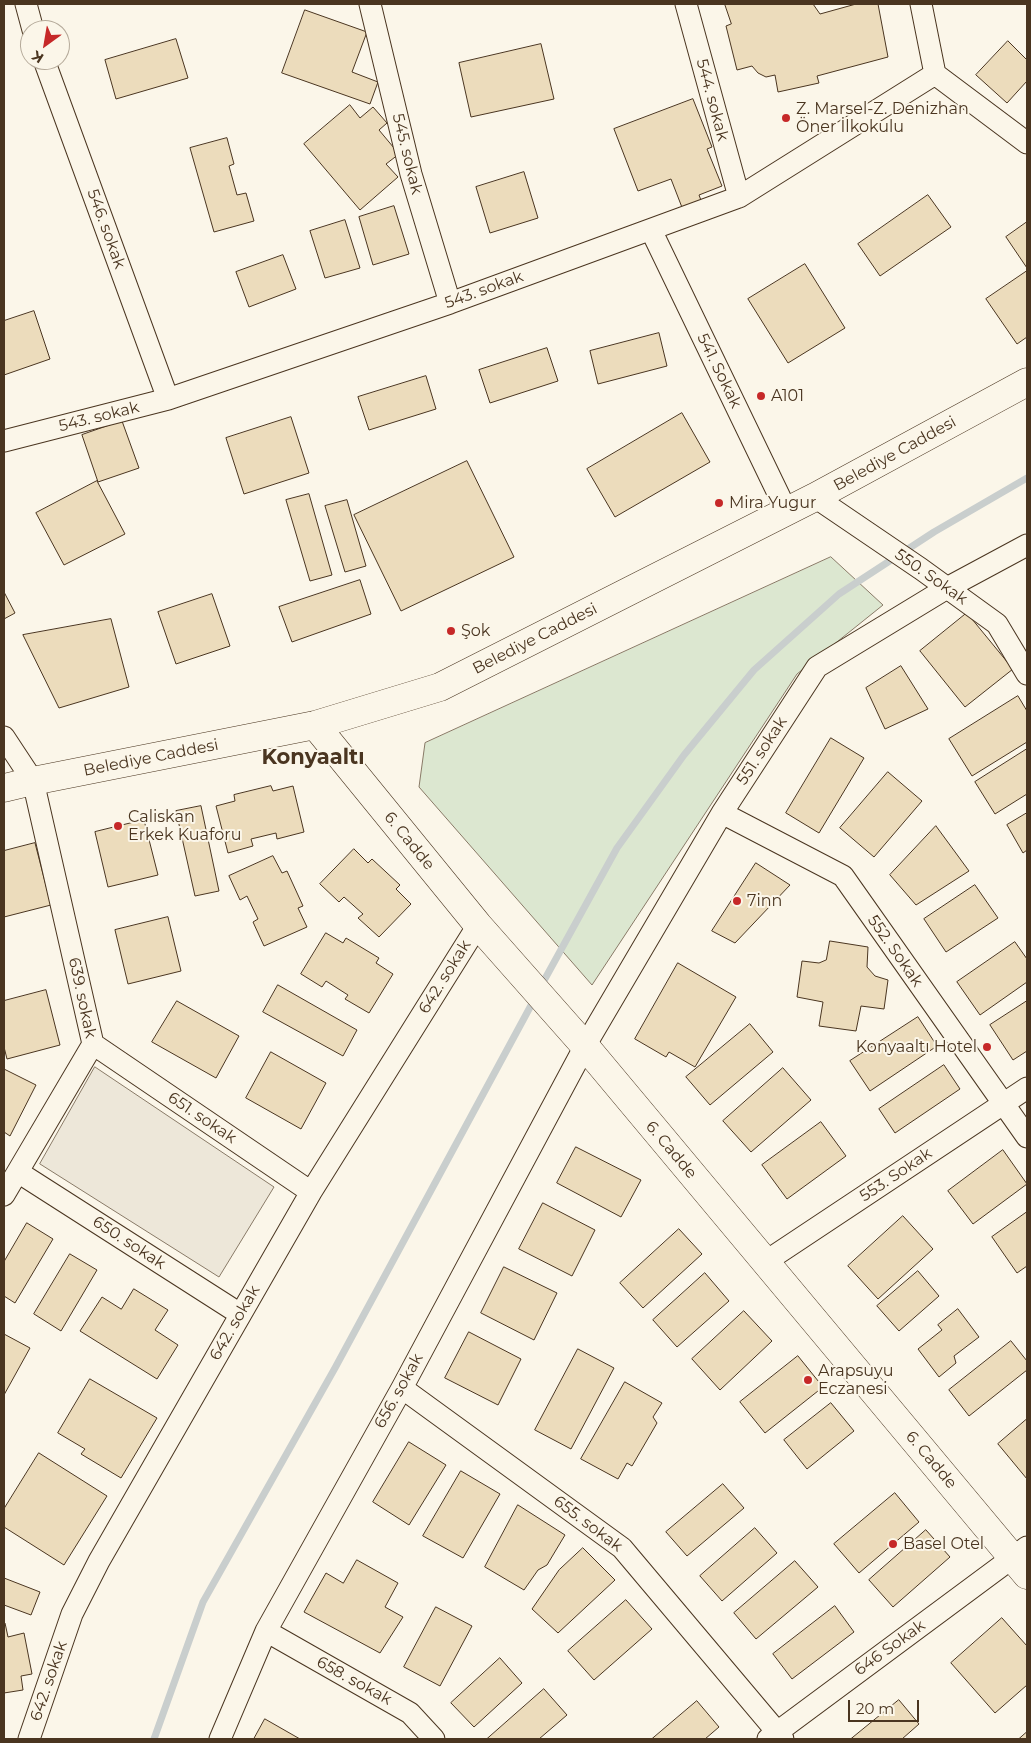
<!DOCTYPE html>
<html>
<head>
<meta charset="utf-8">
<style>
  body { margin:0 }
  #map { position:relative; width:1031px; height:1743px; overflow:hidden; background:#fbf6e9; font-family:Montserrat,sans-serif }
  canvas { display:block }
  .frame { position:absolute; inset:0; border:5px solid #4a3520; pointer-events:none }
  .north { position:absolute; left:20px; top:20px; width:50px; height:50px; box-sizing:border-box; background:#fbf6e9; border:1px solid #b4a999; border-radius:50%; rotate:212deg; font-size:14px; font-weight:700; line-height:20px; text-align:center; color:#4a3520 }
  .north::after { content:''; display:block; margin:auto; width:18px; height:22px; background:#c62828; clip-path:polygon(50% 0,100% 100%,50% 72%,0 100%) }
  .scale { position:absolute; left:848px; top:1700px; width:71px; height:22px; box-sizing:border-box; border:2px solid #4a3520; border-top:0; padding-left:6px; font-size:15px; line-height:18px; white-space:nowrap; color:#4a3520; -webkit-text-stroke:4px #fbf6e9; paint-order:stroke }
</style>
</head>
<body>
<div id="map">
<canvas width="1031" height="1743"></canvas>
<div class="frame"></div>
<div class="north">K</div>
<div class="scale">20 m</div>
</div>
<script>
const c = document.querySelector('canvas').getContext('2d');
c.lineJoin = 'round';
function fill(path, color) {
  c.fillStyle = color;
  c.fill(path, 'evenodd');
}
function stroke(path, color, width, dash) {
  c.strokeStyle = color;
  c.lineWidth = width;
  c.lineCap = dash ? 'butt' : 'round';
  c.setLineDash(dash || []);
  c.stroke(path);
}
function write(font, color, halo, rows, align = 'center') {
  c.font = font + ' Montserrat,sans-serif';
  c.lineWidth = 4;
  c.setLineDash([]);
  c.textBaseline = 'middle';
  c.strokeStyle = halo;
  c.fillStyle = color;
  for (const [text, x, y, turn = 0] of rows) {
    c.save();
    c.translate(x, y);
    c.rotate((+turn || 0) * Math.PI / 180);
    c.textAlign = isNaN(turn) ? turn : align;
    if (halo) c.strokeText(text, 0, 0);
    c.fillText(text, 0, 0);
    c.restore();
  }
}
const green = new Path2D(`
  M831 557 883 605 797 674 592 985 419 787 425 743Z`);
fill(green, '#dce7d0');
stroke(green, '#887966', 1);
const parking = new Path2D(`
  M95 1067 274 1187 219 1277 40 1164Z`);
fill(parking, '#ede7d9');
stroke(parking, '#887966', 1);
stroke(new Path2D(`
  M541 986 617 848 684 755 754 670 839 594 934 532 1027 478
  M154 1739 203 1602 335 1368 535 998`), '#c9cecd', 7);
const building = new Path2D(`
  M725 4H813L820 14 856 4H878L888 57 817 76 819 83 778 92 775 75 766 77 758 73 752 66 737 70 726 26 731 24Z
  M305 10 367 32 352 72 378 82 370 104 282 73Z
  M176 39 188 78 116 99 105 60Z
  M1008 41 1027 60V81L1007 103 976 75Z
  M541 44 554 99 471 117 459 63Z
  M693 99 712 147 707 149 722 186 699 195 702 203 683 210 671 179 638 191 614 129Z
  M350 105 360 118 373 107 387 123 379 130 399 154 386 164 398 177 360 210 304 144Z
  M227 138 234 164 229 166 237 195 246 193 254 221 214 232 190 148Z
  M524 172 538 218 490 233 476 187Z
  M928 195 951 227 880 276 858 244Z
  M394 206 409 254 373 265 359 217Z
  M345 220 360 268 325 278 310 231Z
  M1027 222V268L1006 237Z
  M283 255 296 289 249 307 236 272Z
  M805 264 845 328 788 363 748 299Z
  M1027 271V337L1017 344 986 299Z
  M34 311 50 359 4 375V321Z
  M659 333 667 366 598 384 590 351Z
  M547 348 558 381 490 403 479 370Z
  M426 376 436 409 369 430 358 397Z
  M682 413 710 462 615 517 587 469Z
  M291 417 309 473 244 494 226 438Z
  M122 421 139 468 98 482 82 435Z
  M467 461 514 557 401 611 354 515Z
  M97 481 125 534 64 565 36 513Z
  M309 494 332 575 310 581 286 500Z
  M347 500 366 566 345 572 325 506Z
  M360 580 371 614 292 642 279 607Z
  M4 592 15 613 4 619Z
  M212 594 230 646 176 664 158 612Z
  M967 613 1013 669 965 707 920 651Z
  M111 619 129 687 59 708 23 635Z
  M901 666 928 709 885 729 866 688Z
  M1018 696 1027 711V742L972 776 949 739Z
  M831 738 864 758 819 833 786 813Z
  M1027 749V794L995 814 975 782Z
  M888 772 922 801 874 857 840 828Z
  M271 786 273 791 293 786 304 832 277 839 276 833 251 839 253 846 228 853 216 806 235 801 234 795Z
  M201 806 219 891 195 896 176 811Z
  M1027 813V850L1023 853 1007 825Z
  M144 820 158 875 108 887 95 832Z
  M936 826 969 871 916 905 890 875Z
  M35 843 51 905 4 917V851Z
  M354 849 368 863 372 859 400 885 396 889 411 904 379 937 358 918 363 914 344 897 339 902 320 884Z
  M273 856 282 873 287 871 303 906 298 908 307 927 264 946 253 922 258 919 247 896 240 900 229 876Z
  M756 863 790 885 735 943 712 931Z
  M975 885 998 918 946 952 924 919Z
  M168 917 181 971 128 984 115 930Z
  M326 933 343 943 346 938 379 958 376 963 393 974 369 1013 345 999 348 995 326 981 322 987 301 974Z
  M830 941 868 947 867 967 875 976 888 980 884 1009 861 1006 856 1031 819 1026 823 1002 797 997 802 961 819 963 826 960Z
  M1015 942 1027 959V982L980 1015 957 982Z
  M678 963 736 997 695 1067 669 1052 666 1057 635 1039Z
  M278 985 357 1030 343 1056 263 1012Z
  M46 990 60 1045 7 1059 4 1047V1001Z
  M177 1001 239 1036 216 1078 152 1042Z
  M1027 1001V1051L1013 1060 990 1025Z
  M918 1017 937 1046 870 1091 850 1061Z
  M750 1024 773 1052 710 1105 686 1077Z
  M271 1052 326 1083 301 1129 246 1098Z
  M944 1065 960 1089 895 1133 879 1109Z
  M783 1068 811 1100 751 1152 723 1121Z
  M4 1069 36 1085 10 1136 4 1132Z
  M821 1122 846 1156 787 1199 762 1165Z
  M576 1147 641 1180 621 1217 557 1183Z
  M1003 1150 1027 1184 973 1224 948 1191Z
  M543 1203 595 1230 572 1276 519 1249Z
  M1027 1212V1266L1017 1273 992 1237Z
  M903 1216 933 1249 878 1299 848 1266Z
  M27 1223 53 1239 15 1303 4 1296V1262Z
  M679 1229 702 1254 643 1308 620 1283Z
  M70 1254 97 1270 61 1331 34 1314Z
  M504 1267 557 1293 534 1340 481 1313Z
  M918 1271 939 1296 899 1331 877 1306Z
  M705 1273 729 1301 677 1347 653 1320Z
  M134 1289 168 1310 155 1330 178 1345 157 1379 80 1331 102 1297 121 1309Z
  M958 1309 979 1337 954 1356 956 1363 939 1377 918 1349 942 1330 938 1325Z
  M744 1311 772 1341 720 1390 692 1359Z
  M469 1332 521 1359 498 1405 445 1378Z
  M4 1334 30 1348 4 1395Z
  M1011 1341 1027 1361V1370L969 1416 949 1390Z
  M578 1349 614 1368 571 1449 535 1430Z
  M798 1356 823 1387 765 1433 740 1402Z
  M90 1379 157 1418 121 1478 81 1454 85 1449 58 1433Z
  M625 1382 662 1403 653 1417 657 1423 632 1466 627 1463 618 1479 581 1459Z
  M831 1403 854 1431 807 1469 784 1440Z
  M1027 1419V1479L998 1444Z
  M409 1442 446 1465 409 1525 373 1502Z
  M39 1453 107 1496 64 1565 4 1527V1509Z
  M461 1471 500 1494 463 1558 423 1536Z
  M723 1484 744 1508 687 1556 666 1532Z
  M895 1493 919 1522 859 1573 834 1544Z
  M518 1505 565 1535 547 1565 538 1570 524 1590 485 1567Z
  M755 1528 777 1553 722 1601 700 1576Z
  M926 1530 950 1557 893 1607 869 1580Z
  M583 1548 615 1580 558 1633 532 1609 559 1570Z
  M357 1560 398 1583 385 1607 403 1617 380 1653 304 1612 326 1573 343 1583Z
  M795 1561 818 1587 756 1639 734 1613Z
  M4 1578 40 1592 31 1615 4 1605Z
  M626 1600 652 1629 594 1680 568 1651Z
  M835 1606 854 1632 792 1679 773 1654Z
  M436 1607 472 1626 440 1686 404 1667Z
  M1002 1618 1027 1646V1685L995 1713 951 1663Z
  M4 1623H5L8 1637 24 1633 32 1674 21 1676 23 1690 4 1693Z
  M500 1658 522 1683 474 1727 451 1703Z
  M544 1689 567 1715 539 1739H487Z
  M899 1700 919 1724 902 1739H851Z
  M697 1701 719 1727 705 1739H652Z
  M265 1719 300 1739H254Z
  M1027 1732V1739H1019Z`);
fill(building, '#ecdcbc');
stroke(building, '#4a3520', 1);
const street = new Path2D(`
  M26 4 33 30
  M370 4 411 174 450 303
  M686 4 739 197
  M921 4 935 74 1027 143
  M44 60 168 399
  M651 230 787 512
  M4 441 168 399 450 303 739 197 935 74
  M815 497 921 569 997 624 1027 674
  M4 737 33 781 93 1044 4 1195
  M722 813 843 876 1027 1137
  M93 1044 311 1192
  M18 1172 240 1314
  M765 1262 1027 1088
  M402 1388 622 1548 783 1739
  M266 1631 410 1713 434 1739
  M29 1739 72 1614 99 1561 311 1192 478 925
  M220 1739 266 1631 402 1388 585 1046 722 813 817 667 947 588 1027 545
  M768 1739 1027 1547`);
const secondary = new Path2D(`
  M315 725 478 925 585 1046 1027 1575
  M4 788 33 781 315 725 440 687 815 497 1027 382`);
stroke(street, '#4a3520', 23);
stroke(secondary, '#4a3520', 29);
stroke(street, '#fbf6e9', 21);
stroke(secondary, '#fbf6e9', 28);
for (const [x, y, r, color] of [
  [786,118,5,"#c62828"],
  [761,396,5,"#c62828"],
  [719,503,5,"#c62828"],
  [451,631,5,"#c62828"],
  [118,826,5,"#c62828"],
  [737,901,5,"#c62828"],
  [987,1047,5,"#c62828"],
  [808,1380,5,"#c62828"],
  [893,1544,5,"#c62828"]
]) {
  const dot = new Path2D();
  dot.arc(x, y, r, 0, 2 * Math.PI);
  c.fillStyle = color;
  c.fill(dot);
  stroke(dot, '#fbf6e9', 2);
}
write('16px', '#4a3520', '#fbf6e9', [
  ["544. sokak",712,100,75],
  ["545. sokak",407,154,76],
  ["546. sokak",106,229,70],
  ["543. sokak",484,290,-20],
  ["541. Sokak",719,371,64],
  ["543. sokak",99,417,-14],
  ["Belediye Caddesi",895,454,-29],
  ["550. Sokak",931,577,35],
  ["Belediye Caddesi",535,639,-27],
  ["551. sokak",762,751,-57],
  ["Belediye Caddesi",151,758,-11],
  ["6. Cadde",409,841,51],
  ["552. Sokak",895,951,55],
  ["642. sokak",445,977,-58],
  ["639. sokak",82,998,78],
  ["651. sokak",202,1118,34],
  ["6. Cadde",671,1150,50],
  ["553. Sokak",896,1175,-34],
  ["650. sokak",129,1243,33],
  ["642. sokak",235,1323,-60],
  ["656. sokak",399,1391,-61],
  ["6. Cadde",931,1460,50],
  ["655. sokak",588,1524,37],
  ["646 Sokak",890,1648,-36],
  ["642. sokak",49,1681,-71],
  ["658. sokak",354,1681,29]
]);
write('16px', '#4a3520', '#fbf6e9', [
  ["Z. Marsel-Z. Denizhan",796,109],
  ["Öner İlkokulu",796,127],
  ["A101",771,396],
  ["Mira Yugur",729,503],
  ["Şok",461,631],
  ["Caliskan",128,817],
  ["Erkek Kuaforu",128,835],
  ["7inn",747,901],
  ["Konyaaltı Hotel",977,1047,"right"],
  ["Arapsuyu",818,1371],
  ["Eczanesi",818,1389],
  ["Basel Otel",903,1544]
], 'left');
write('bold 21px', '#4a3520', '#fbf6e9', [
  ["Konyaaltı",313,758]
]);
</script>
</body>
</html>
